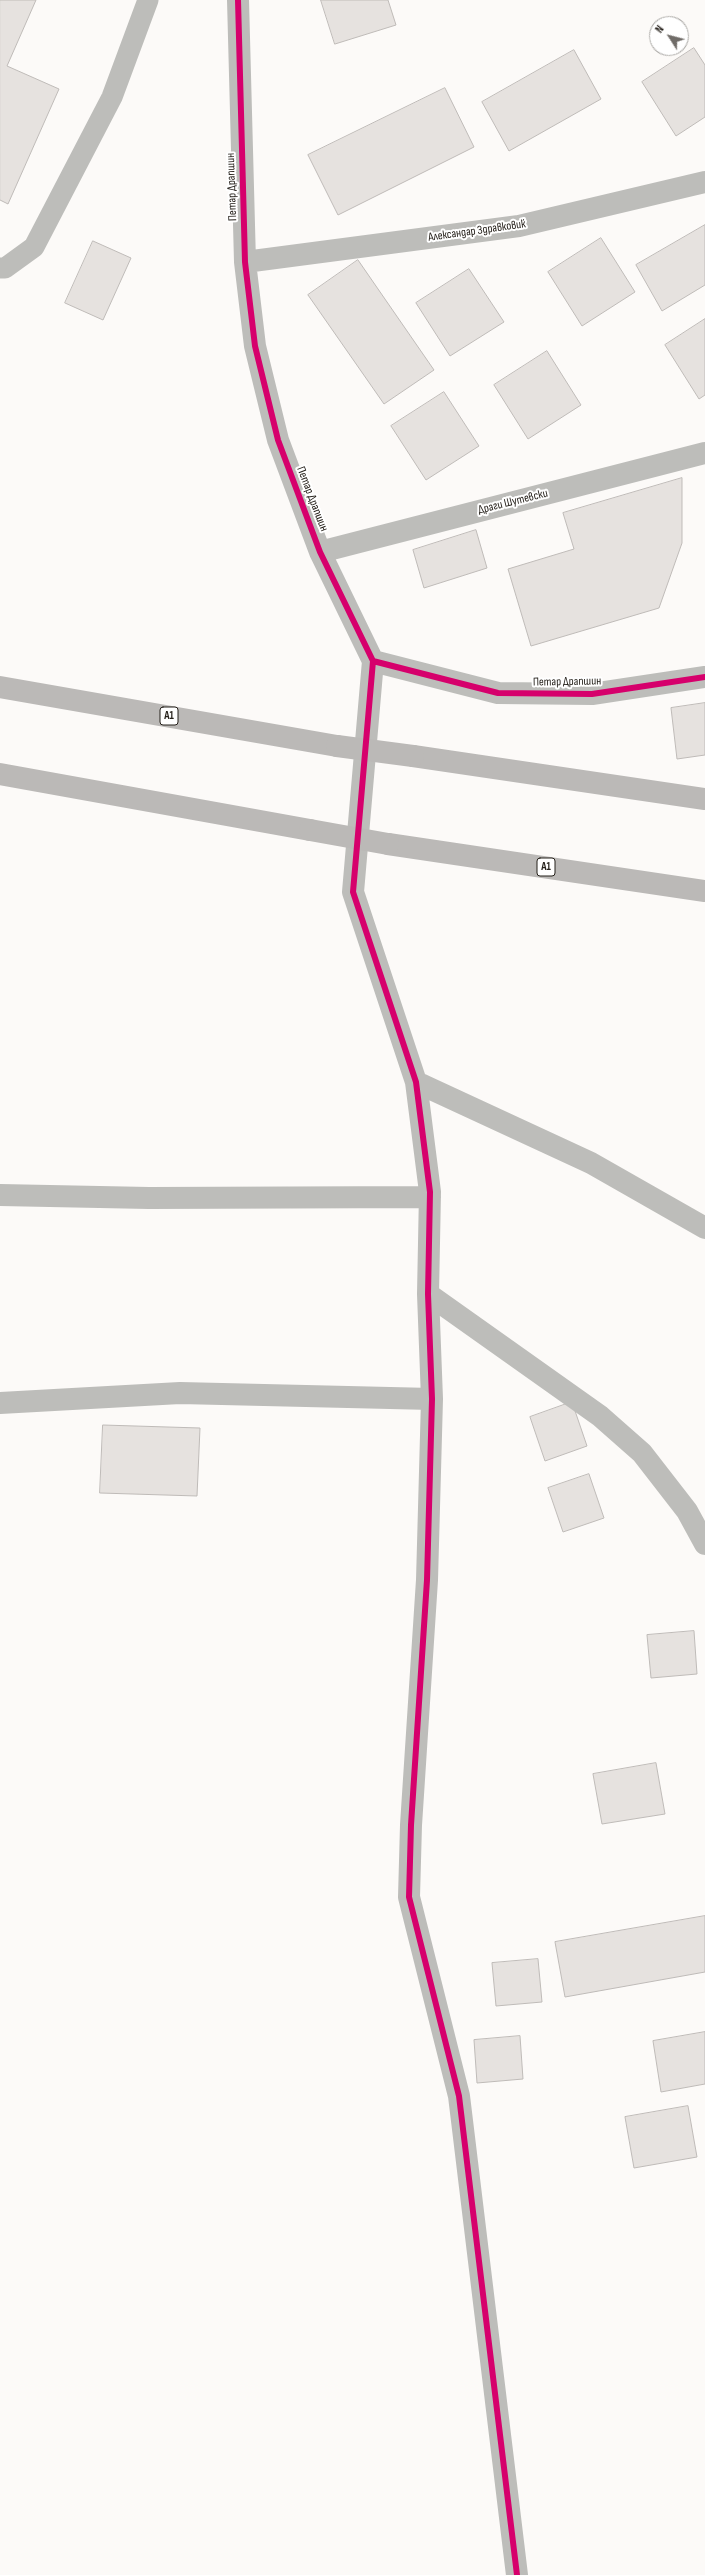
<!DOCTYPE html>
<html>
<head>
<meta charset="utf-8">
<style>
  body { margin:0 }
  #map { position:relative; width:705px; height:2575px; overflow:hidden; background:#fcfaf8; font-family:"Sofia Sans Condensed",sans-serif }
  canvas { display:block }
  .north { position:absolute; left:649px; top:16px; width:40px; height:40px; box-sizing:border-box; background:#fff; border:1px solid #a8a6a3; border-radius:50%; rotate:306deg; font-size:11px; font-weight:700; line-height:16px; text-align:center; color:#25201a }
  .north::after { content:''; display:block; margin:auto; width:14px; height:18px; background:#706c68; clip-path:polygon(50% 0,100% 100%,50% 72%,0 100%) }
</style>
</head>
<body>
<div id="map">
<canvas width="705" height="2575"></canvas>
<div class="north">N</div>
</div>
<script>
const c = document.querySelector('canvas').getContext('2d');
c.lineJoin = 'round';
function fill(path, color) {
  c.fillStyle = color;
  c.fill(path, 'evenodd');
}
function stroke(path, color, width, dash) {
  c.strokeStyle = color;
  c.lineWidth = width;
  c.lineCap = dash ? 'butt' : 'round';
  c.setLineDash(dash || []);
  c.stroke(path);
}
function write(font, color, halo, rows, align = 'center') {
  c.font = font + ' "Sofia Sans Condensed",sans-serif';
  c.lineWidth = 4;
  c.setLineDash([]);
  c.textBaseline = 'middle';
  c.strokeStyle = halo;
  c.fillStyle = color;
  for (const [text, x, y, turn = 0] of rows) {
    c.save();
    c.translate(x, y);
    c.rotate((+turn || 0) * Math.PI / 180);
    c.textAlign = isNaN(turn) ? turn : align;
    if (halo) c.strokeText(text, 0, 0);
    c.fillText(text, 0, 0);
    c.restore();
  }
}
const building = new Path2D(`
  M0 0H36L7 66 59 89 8 204 0 200Z
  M321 0H388L396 25 335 44Z
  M694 48 705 65V117L676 136 642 82Z
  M574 50 601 99 509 151 482 102Z
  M445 88 474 147 338 215 308 155Z
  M705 225V285L662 311 636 265Z
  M601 238 635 292 582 326 548 272Z
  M93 241 131 258 103 320 65 303Z
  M358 260 434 370 384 404 308 295Z
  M469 269 504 322 450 356 416 303Z
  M705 319V395L699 399 665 345Z
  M547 351 581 405 528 439 494 385Z
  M444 392 479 446 426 480 391 426Z
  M682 478V543L659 608 531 646 508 569 574 549 563 513Z
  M476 530 487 568 424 588 413 550Z
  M705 703V755L677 759 671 708Z
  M572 1402 587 1446 545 1461 530 1417Z
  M103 1425 200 1428 197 1496 100 1493Z
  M589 1474 604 1518 563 1532 548 1488Z
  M694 1631 697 1674 651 1678 647 1635Z
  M656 1763 665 1814 602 1824 593 1774Z
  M705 1916V1972L565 1997 555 1942Z
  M538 1959 542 2002 496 2006 492 1963Z
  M705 2032V2084L661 2092 653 2041Z
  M520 2036 523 2079 477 2083 474 2040Z
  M688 2106 697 2157 634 2168 625 2117Z`);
fill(building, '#e6e2df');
stroke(building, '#bfbbb8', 1);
stroke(new Path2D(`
  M0 268H5L34 247 112 97 148 0`), '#bdbdba', 21);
stroke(new Path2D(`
  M238 0 245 262 255 346 278 440 320 552 373 661 498 693 592 694 705 677
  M245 262 519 226 705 182
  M320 552 705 453
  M373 661 353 892 416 1082 430 1192 428 1294 432 1399 427 1580 411 1825 409 1897 459 2096 517 2575
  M416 1082 591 1163 705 1228
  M0 1195 149 1198 430 1197
  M428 1294 600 1416 642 1453 687 1511 705 1544
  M0 1403 180 1393 432 1399`), '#bdbdba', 22);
stroke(new Path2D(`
  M0 687 337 746
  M413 756 705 799
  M0 774 310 830
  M388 844 705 891`), '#bbb9b7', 22);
stroke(new Path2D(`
  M337 746 413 756
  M310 830 388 844`), '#bbb9b7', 22);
stroke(new Path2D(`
  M238 0 245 262 255 346 278 440 320 552 373 661 498 693 592 694 705 677
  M373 661 353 892 416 1082 430 1192 428 1294 432 1399 427 1580 411 1825 409 1897 459 2096 517 2575`), '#d6006c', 6);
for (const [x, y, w] of [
  [169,716,18],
  [546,867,18]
]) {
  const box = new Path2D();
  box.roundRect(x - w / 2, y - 9, w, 18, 3);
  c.fillStyle = '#fff';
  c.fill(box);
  stroke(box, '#25201a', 1);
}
write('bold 11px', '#25201a', null, [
  ["A1",169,716],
  ["A1",546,867]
]);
write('12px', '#25201a', '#fff', [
  ["Петар Драпшин",232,187,-92],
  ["Александар Здравковиќ",477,231,-8],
  ["Петар Драпшин",312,499,69],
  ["Драги Шутевски",513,502,-14],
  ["Петар Драпшин",567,682,-1]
]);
</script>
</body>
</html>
